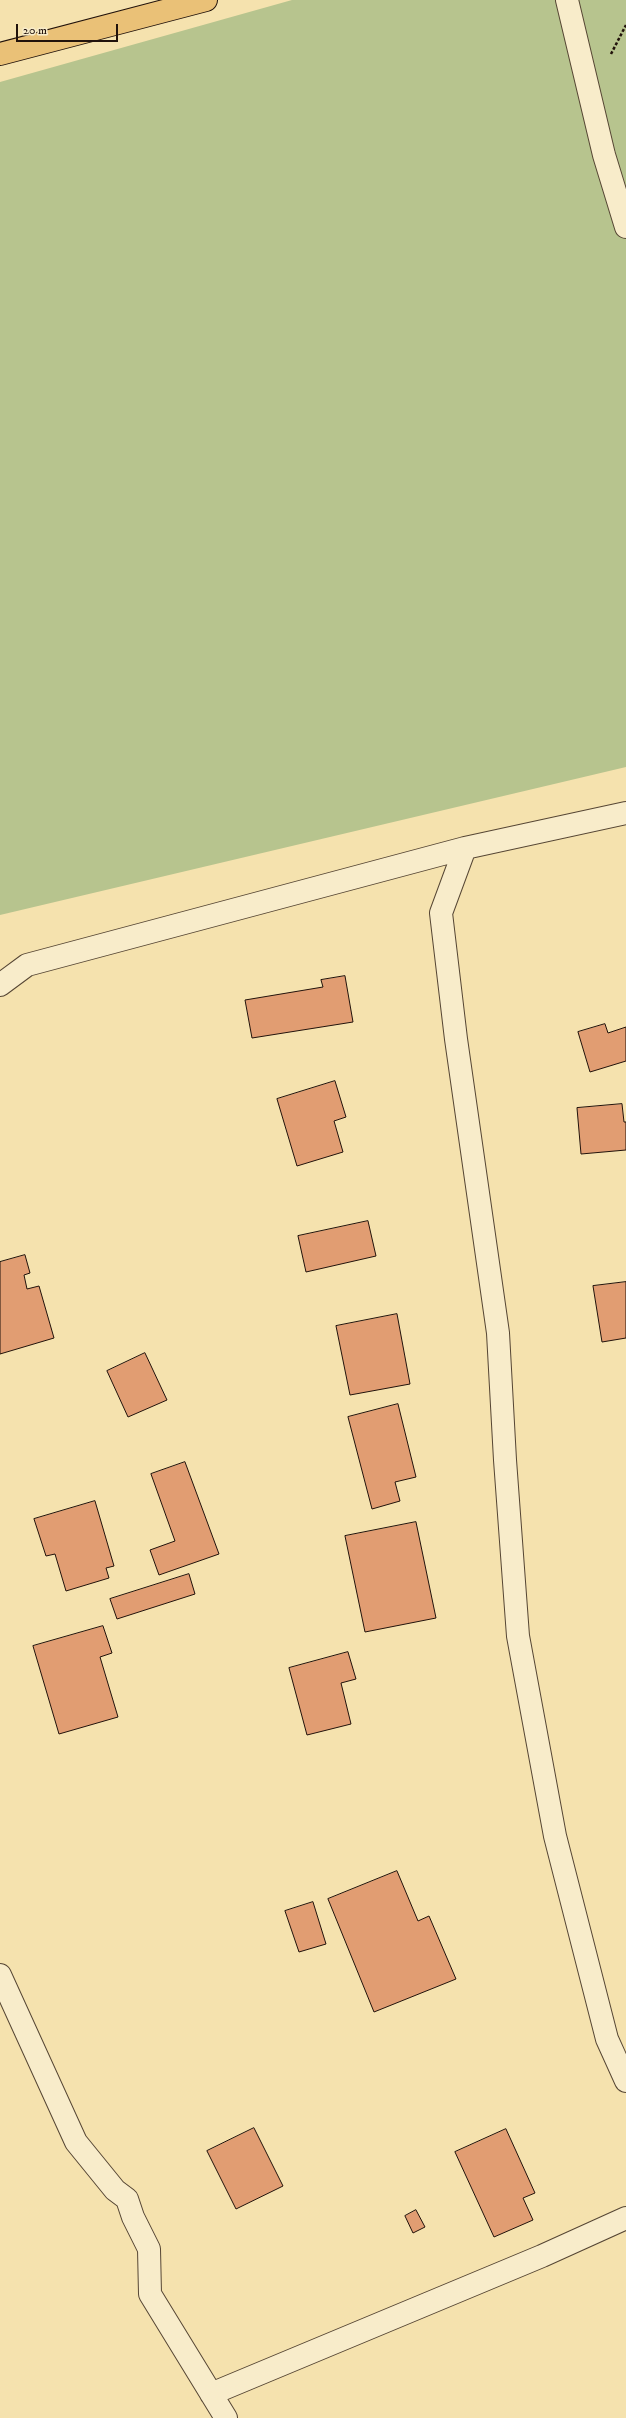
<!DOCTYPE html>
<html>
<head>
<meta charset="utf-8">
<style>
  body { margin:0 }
  #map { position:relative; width:626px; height:2418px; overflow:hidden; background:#f5e2ae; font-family:"IM FELL DW Pica",serif }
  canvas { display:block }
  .scale { position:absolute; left:16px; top:24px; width:102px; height:18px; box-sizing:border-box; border:2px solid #21120b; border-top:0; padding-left:5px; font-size:12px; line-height:14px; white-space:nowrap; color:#21120b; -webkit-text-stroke:3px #f8ecca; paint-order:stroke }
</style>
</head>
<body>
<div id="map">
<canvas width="626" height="2418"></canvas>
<div class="scale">20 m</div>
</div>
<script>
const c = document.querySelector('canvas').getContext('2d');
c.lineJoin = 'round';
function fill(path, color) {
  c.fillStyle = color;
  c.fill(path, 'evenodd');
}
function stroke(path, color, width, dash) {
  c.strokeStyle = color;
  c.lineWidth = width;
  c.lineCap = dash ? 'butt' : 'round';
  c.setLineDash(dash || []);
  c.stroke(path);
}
fill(new Path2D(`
  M292 0H626V767L0 915V82Z`), '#b7c48e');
const building = new Path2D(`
  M345 976 353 1022 252 1038 245 1000 323 987 321 980Z
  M605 1024 608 1033 626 1027V1061L590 1072 578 1032Z
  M335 1081 346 1117 334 1121 343 1152 297 1166 277 1099Z
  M622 1104 624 1122H626V1150L581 1154 577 1108Z
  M368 1221 376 1256 306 1272 298 1236Z
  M25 1255 30 1273 24 1275 27 1289 39 1286 54 1338 0 1354V1262Z
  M626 1282V1338L602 1342 593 1286Z
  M397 1314 410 1384 350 1395 336 1326Z
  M145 1353 167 1400 128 1417 107 1371Z
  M398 1404 416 1477 395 1482 400 1501 372 1509 348 1417Z
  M185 1462 219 1554 159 1575 150 1550 175 1541 151 1474Z
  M95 1501 114 1566 106 1568 109 1578 66 1591 55 1554 46 1556 34 1519Z
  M416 1522 436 1618 365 1632 345 1536Z
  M189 1574 195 1594 117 1619 110 1599Z
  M103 1626 112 1653 100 1657 118 1717 59 1734 33 1646Z
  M348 1652 356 1679 341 1683 351 1724 307 1735 289 1668Z
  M397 1871 418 1921 429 1916 456 1979 374 2012 328 1899Z
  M313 1902 326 1944 299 1952 285 1911Z
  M254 2128 283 2186 236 2209 207 2151Z
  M506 2129 535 2193 523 2198 533 2220 494 2237 455 2152Z
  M416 2210 425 2227 413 2233 405 2216Z`);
fill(building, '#e19d72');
stroke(building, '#21120b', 1);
const street = new Path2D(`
  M567 0 604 155 626 227
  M465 848 441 913 456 1039 498 1333 505 1460 518 1636 555 1836 607 2039 626 2081
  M0 985 27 965 465 848 626 813
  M0 1975 76 2142 115 2190 127 2199 133 2217 149 2249 150 2294 226 2418
  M211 2394 542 2256 626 2218`);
const highway = new Path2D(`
  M0 54 206 0`);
stroke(street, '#564634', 24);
stroke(highway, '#21120b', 24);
stroke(new Path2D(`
  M611 54 626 25`), '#21120b', 2.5, [3, 2]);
stroke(street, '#f8ecca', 22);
stroke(highway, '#eac177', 22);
</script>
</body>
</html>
